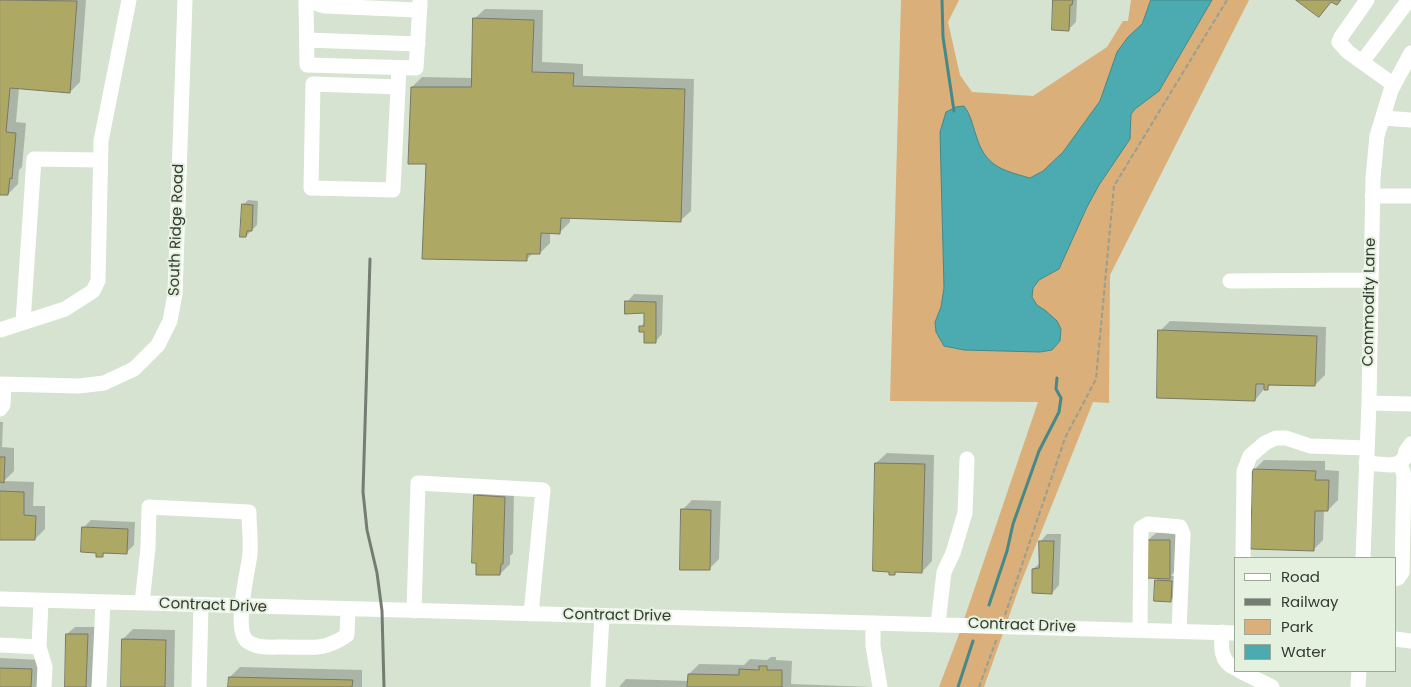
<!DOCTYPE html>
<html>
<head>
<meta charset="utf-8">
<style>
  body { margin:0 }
  #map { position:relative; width:1411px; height:687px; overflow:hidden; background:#d6e3d1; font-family:Poppins,sans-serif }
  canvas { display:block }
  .legend { position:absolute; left:1234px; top:557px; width:162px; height:115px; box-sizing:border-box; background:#e4f1de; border:1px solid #9ea89a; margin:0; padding:6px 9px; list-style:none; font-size:15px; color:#353a33 }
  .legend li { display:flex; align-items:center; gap:10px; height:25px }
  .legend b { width:25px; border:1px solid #9ea89a }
</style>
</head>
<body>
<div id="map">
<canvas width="1411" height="687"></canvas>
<ul class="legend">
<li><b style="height:6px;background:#fff"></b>Road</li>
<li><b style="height:6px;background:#757d72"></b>Railway</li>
<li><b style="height:14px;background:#daaf7a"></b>Park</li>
<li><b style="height:14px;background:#4cabb0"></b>Water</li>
</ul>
</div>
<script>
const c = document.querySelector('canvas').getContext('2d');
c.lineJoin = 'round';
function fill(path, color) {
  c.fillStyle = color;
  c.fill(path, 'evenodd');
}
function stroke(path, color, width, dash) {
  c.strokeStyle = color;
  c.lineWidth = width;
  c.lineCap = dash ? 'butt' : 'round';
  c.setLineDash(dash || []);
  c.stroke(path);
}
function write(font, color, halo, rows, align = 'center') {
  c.font = font + ' Poppins,sans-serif';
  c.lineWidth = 4;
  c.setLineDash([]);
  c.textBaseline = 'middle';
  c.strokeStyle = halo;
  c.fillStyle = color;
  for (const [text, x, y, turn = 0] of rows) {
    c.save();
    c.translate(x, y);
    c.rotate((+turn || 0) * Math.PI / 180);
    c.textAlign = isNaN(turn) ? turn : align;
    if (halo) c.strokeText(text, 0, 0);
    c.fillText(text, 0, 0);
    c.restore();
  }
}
fill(new Path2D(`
  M901 0H959L948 22 960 75 972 92 1033 96 1107 47 1123 21H1128L1131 0H1249L1110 275 1109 403 1093 402 1020 585 984 687H939L958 637 1038 402 890 401Z`), '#daaf7a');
const water = new Path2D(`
  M1151 0H1212L1159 91 1135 109 1131 114 1130 139 1099 185 1087 207 1059 269 1039 280 1033 288 1032 297 1037 305 1046 311 1057 321 1061 329 1060 341 1052 350 1040 352 964 350 944 346 936 332 935 322 941 307 944 288 940 132 946 112 956 107 964 106C971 115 972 124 976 135 985 166 1001 170 1030 178L1043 171 1063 152 1100 101 1117 52 1128 37 1142 24Z`);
fill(water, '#4cabb0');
stroke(water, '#45898a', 1);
fill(new Path2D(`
  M0 0H86L80 82 70 92 19 88 16 122 26 123 22 167 19 170 18 184 8 194H0Z
  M1055 0H1077L1076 22 1068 30Z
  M485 9 543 10 542 62 583 64V76L694 79 691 211 680 221 570 217V222L560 232H550V243L540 253H533L526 260 427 163 412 87 422 77 472 78 474 19Z
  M248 200 258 201 257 225 246 236 243 205Z
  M634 294 663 295 662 334 655 342 641 327 645 322 646 312 627 302Z
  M1170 321 1326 327 1325 375 1315 385 1272 383 1267 389 1265 388 1255 400 1160 331Z
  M0 422H3L2 447 14 448V471L4 481 34 482 33 506H45V529L35 539 0 538Z
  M887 453 934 455 932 561 922 572 897 571 894 574 876 463Z
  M1264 460 1325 461V470L1339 471 1338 500 1328 510H1324L1323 540 1313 550 1254 470Z
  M485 486 514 487 513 553 510 556V564L500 574 475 496Z
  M692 500 721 501 719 559 709 569 682 510Z
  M91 520 135 522 134 545 126 553 106 552 102 556 97 552 83 528Z
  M1156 533H1177L1176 570 1171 576H1176V596L1171 600 1156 581 1159 577 1148 540Z
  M1047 534H1061L1059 585 1052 593 1033 569 1040 563V542Z
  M75 627H95L93 685 91 687H66L67 634Z
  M133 629 175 630 174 687H122L123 639Z
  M771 657H776V660L792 661 791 684 872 687H619L626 679 689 681V674L699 664 744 665 750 659 767 660Z
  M0 658 41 660 40 687H0Z
  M240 667 362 670V687H230V677Z`), '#0003');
stroke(new Path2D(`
  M942 0 943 37 954 111
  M989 605 1007 551 1013 524 1039 451 1059 412 1061 398 1056 389 1057 378
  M958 687 973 641`), '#45898a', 3);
const building = new Path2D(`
  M0 0 77 1 70 93 10 88 6 132 16 133 12 179 10 178 8 195H0Z
  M1053 0H1073L1072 5H1070L1069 31 1052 30Z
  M1296 0H1341L1337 5 1331 2 1319 17Z
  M473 18 534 20 532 72 574 73 573 86 685 89 681 222 561 218 560 234 541 233 540 254H527V261L422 259 426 164H408L411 87H471Z
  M242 204 253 205 252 231H247L246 237H240Z
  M625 301 656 302V343H644V332H639V326H644V313L625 314Z
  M1158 330 1317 336 1315 386 1268 385V390H1264V384H1256L1255 401 1157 398Z
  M0 457H5L4 483 0 482Z
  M875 463 925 464 922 573 895 572V575H889V572L873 571Z
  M1253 469 1316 471 1315 480H1329L1328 511H1315L1314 551 1251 549Z
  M0 491 24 492V515L36 516 35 540H0Z
  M474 495 505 497 503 564H501L500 575H476V563H472Z
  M681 509 711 510 710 570H680Z
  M82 527 128 529 127 554 103 553V557H96V553L81 552Z
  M1147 540H1170V579L1147 578Z
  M1039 541H1054L1052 594 1032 593V569L1039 568Z
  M1155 580 1172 581 1171 602 1154 601Z
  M66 634H88L86 687H65Z
  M122 639 166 640 165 687H121Z
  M759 666H767V670H782V687H687L688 674 739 675V669L759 670Z
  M0 668 32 669 31 687H0Z
  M229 677 353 680 352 687H228Z`);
fill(building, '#ada864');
stroke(building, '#797865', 1);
stroke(new Path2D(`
  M1005 615 1065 438 1096 379 1114 186 1227 0
  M979 687 997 638`), '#96a092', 2, [5, 2.5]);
stroke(new Path2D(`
  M306 0 307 65 416 68 420 5
  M316 0 318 4 325 6 417 10 420 5V0
  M1367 0 1341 37 1339 42 1348 52 1394 85
  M307 40 418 44
  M1362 62 1405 5
  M398 87 313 84 311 188 393 190 399 68
  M1383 118 1411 120
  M1372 196H1411
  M1230 281 1371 280
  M23 322 34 159 100 160
  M0 330 65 309 93 291 98 281 101 141 129 0
  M0 384 79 386 104 383 134 369 158 345 170 321 175 294 185 0
  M1369 403 1411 404
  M0 409 3 405 4 385
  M1366 463 1390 465 1397 464 1404 459 1406 451 1411 444
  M1243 558 1244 471 1250 456 1265 443 1276 438H1286L1310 446 1367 448
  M1363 558 1369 403 1373 178 1377 136 1391 90 1411 53
  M1395 579 1398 578 1402 572 1404 476 1402 469 1397 464
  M0 599 1235 633
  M142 603 148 548 149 507 249 512C249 526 251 541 250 554 248 572 233 629 247 641 257 649 272 647 284 647 310 647 325 651 347 635L348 610
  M414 611 418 483 543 490 531 614
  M873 623V646L880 687
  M938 624 944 572 953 553 965 513 967 459
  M1140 630 1141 528 1148 524 1180 527 1183 534 1179 631
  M1222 632C1221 646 1220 662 1235 668
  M1395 639 1411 641
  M0 645 39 647 41 601
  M39 647 45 667 44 687
  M1240 671 1272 687
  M99 687 103 602
  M199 687 201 605
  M598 687 602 616
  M1358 687 1359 671`), '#fff', 15);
stroke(new Path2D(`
  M370 259 363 492 367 530 377 573 382 611 384 687`), '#757d72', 3);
write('15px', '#353a33', '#e4f1de', [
  ["South Ridge Road",177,230,-88],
  ["Commodity Lane",1370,302,-89],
  ["Contract Drive",213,606,2],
  ["Contract Drive",617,616,1],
  ["Contract Drive",1022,626,2]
]);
</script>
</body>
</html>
